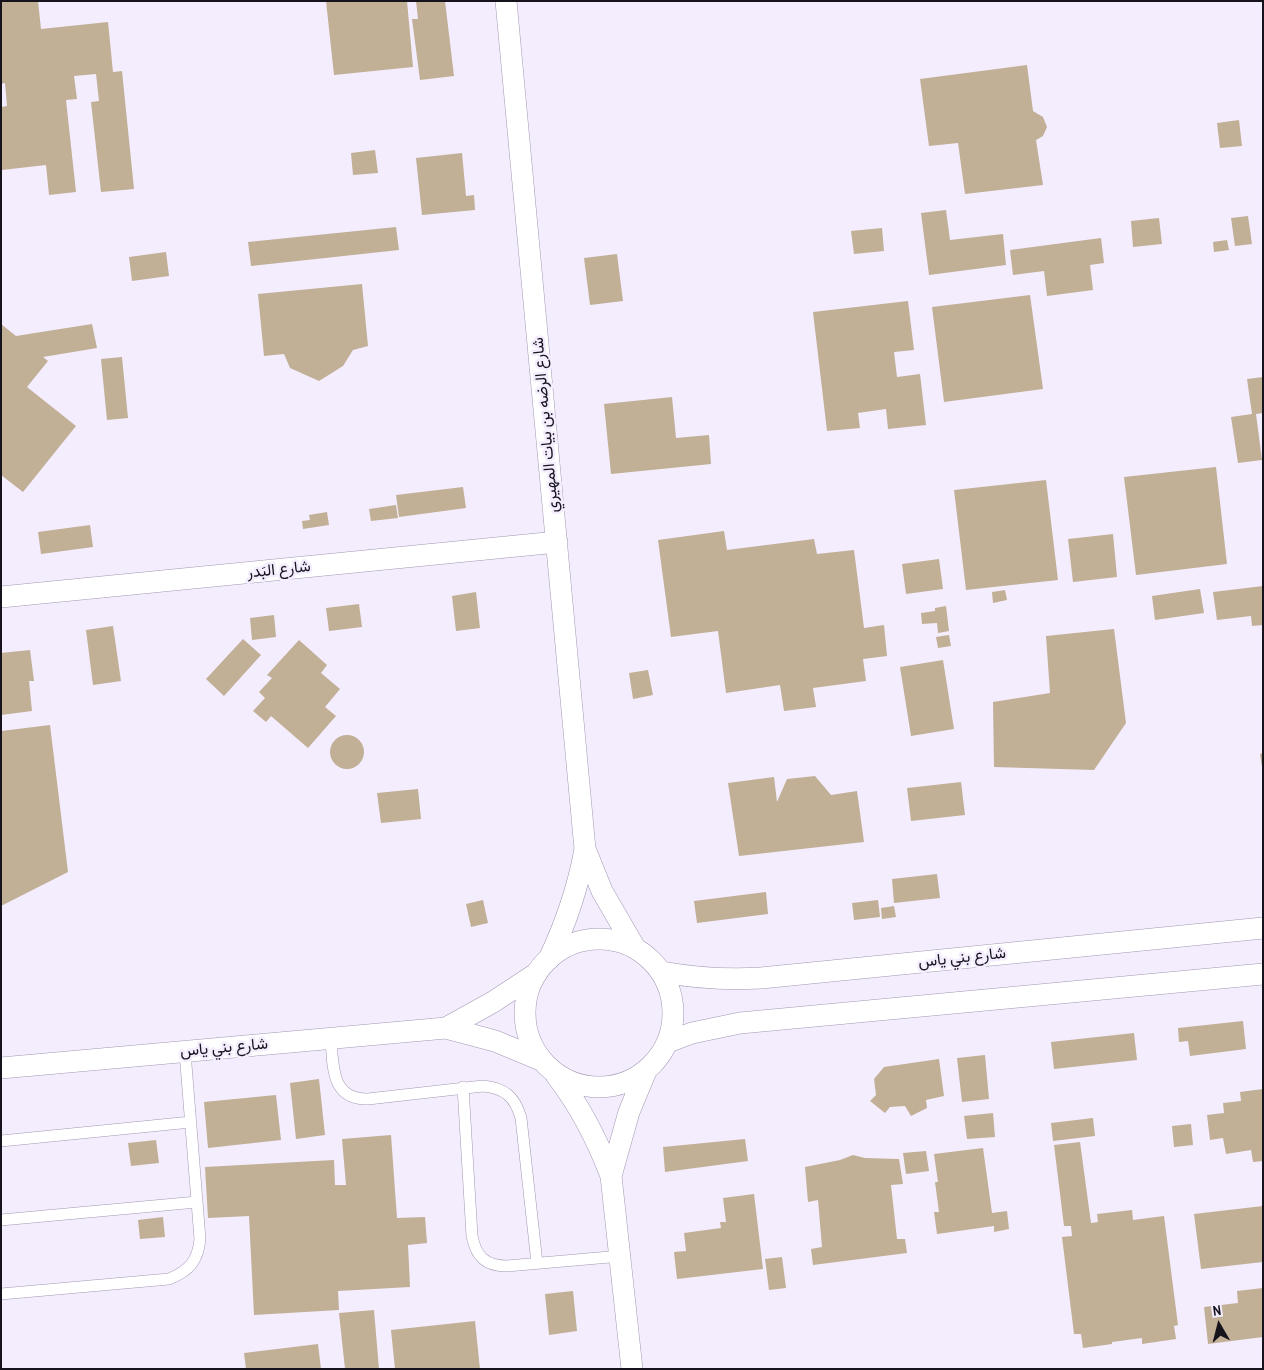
<!DOCTYPE html>
<html>
<head>
<meta charset="utf-8">
<style>
  body { margin:0 }
  #map { position:relative; width:1264px; height:1370px; overflow:hidden; background:#f4edfe; font-family:"Archivo Narrow",sans-serif }
  canvas { display:block }
  .frame { position:absolute; inset:0; border:2px solid #17131d; pointer-events:none }
  .north { position:absolute; left:1194px; top:1300px; width:50px; height:50px; -webkit-text-stroke:4px #f4edfe; paint-order:stroke; rotate:352deg; font-size:14px; font-weight:700; line-height:20px; text-align:center; color:#17131d }
  .north::after { content:''; display:block; margin:auto; width:18px; height:22px; background:#17131d; clip-path:polygon(50% 0,100% 100%,50% 72%,0 100%) }
</style>
</head>
<body>
<div id="map">
<canvas width="1264" height="1370"></canvas>
<div class="frame"></div>
<div class="north">N</div>
</div>
<script>
const c = document.querySelector('canvas').getContext('2d');
c.lineJoin = 'round';
function fill(path, color) {
  c.fillStyle = color;
  c.fill(path, 'evenodd');
}
function stroke(path, color, width, dash) {
  c.strokeStyle = color;
  c.lineWidth = width;
  c.lineCap = dash ? 'butt' : 'round';
  c.setLineDash(dash || []);
  c.stroke(path);
}
function write(font, color, halo, rows, align = 'center') {
  c.font = font + ' "Archivo Narrow",Vazirmatn,sans-serif';
  c.lineWidth = 5;
  c.setLineDash([]);
  c.textBaseline = 'middle';
  c.strokeStyle = halo;
  c.fillStyle = color;
  for (const [text, x, y, turn = 0] of rows) {
    c.save();
    c.translate(x, y);
    c.rotate((+turn || 0) * Math.PI / 180);
    c.textAlign = isNaN(turn) ? turn : align;
    if (halo) c.strokeText(text, 0, 0);
    c.fillText(text, 0, 0);
    c.restore();
  }
}
fill(new Path2D(`
  M1 1H38L41 29 108 22 113 72 122 71 134 189 101 192 91 102 99 101 96 74 74 76 77 99 66 100 76 192 49 195 46 165 2 170 1 107 7 106 5 83 1 84Z
  M326 1H407L413 67 334 75Z
  M416 1H445L454 76 420 80 412 19H418Z
  M1027 65 1033 111 1043 117 1047 127 1043 136 1036 140 1043 185 965 194 958 143 929 146 920 79Z
  M1239 120 1242 146 1220 148 1217 123Z
  M375 150 378 173 353 175 351 153Z
  M462 153 466 196 474 195 475 210 422 215 416 158Z
  M946 210 950 240 1003 234 1006 265 929 275 921 213Z
  M1248 216 1252 244 1235 246 1231 218Z
  M1159 218 1162 244 1133 247 1131 221Z
  M396 227 399 250 251 266 248 242Z
  M882 228 884 251 854 254 851 231Z
  M1101 238 1104 263 1090 265 1093 290 1047 296 1044 271 1013 275 1010 250Z
  M1227 240 1229 250 1214 252 1213 242Z
  M166 252 169 276 132 281 129 257Z
  M617 254 623 301 590 305 584 258Z
  M362 284 368 346 353 350 343 366 319 381 290 368 284 354 264 356 258 294Z
  M1030 295 1043 389 944 402 932 307Z
  M908 301 914 350 894 352 897 377 920 374 926 425 888 429 886 409 858 413 860 428 827 431 813 312Z
  M1 324 16 336 92 324 97 348 43 357 48 361 27 387 76 426 23 492 1 475Z
  M122 357 128 418 107 420 101 359Z
  M1263 377V413L1256 414 1262 460 1238 463 1231 417 1252 414 1247 379Z
  M672 397 676 438 709 435 711 464 611 474 604 404Z
  M1216 467 1227 564 1136 575 1124 477Z
  M1046 480 1058 580 966 590 954 490Z
  M463 487 466 508 399 517 396 495Z
  M396 505 398 518 371 521 369 509Z
  M327 512 329 525 303 529 302 521 310 520 309 515Z
  M90 525 93 547 41 554 38 532Z
  M724 531 727 550 814 539 817 554 854 550 864 628 884 625 887 656 863 659 866 681 813 688 816 707 784 711 780 685 726 693 718 631 671 637 658 540Z
  M1113 534 1117 577 1073 582 1068 539Z
  M939 559 943 589 906 594 902 564Z
  M1263 586V625L1252 626 1251 616 1217 620 1213 592Z
  M1200 589 1204 613 1155 620 1152 596Z
  M1005 590 1007 600 993 603 992 592Z
  M476 592 480 628 456 631 452 596Z
  M359 604 362 627 329 631 326 608Z
  M946 606 949 631 938 633 937 623 922 624 921 613 935 611V608Z
  M274 615 276 637 252 640 250 618Z
  M113 626 121 681 93 685 86 630Z
  M1114 629 1126 723 1094 770 994 767 993 702 1050 693 1046 636Z
  M949 635 951 646 938 648 936 637Z
  M243 639 261 655 224 696 206 679Z
  M299 640 327 665 321 673 340 689 325 707 336 716 308 748 271 716 266 722 253 711 265 698 259 692 272 678 267 675Z
  M30 650 34 681H29L32 711 1 715V653Z
  M943 660 954 729 911 736 900 667Z
  M648 670 653 695 633 699 629 673Z
  M50 725 68 872 1 906V731Z
  M330 752a17 17 0 1 1 34 0a17 17 0 1 1-34 0Z
  M1263 753V767H1262L1260 754Z
  M815 776 831 795 857 791 864 842 739 856 728 783 774 777 777 802 787 779Z
  M961 782 965 815 911 821 907 788Z
  M418 789 421 819 381 823 377 793Z
  M937 874 940 898 894 903 892 879Z
  M766 892 768 914 697 923 694 901Z
  M483 900 488 923 471 927 466 904Z
  M878 900 880 917 854 920 852 903Z
  M894 906 896 917 882 919 881 908Z
  M1243 1021 1246 1049 1190 1056 1188 1041 1179 1042 1178 1028Z
  M1134 1033 1137 1060 1054 1069 1051 1042Z
  M985 1055 989 1099 962 1102 957 1058Z
  M939 1059 944 1096 926 1100 927 1108 911 1116 905 1106 890 1107 885 1113 870 1101 876 1095 874 1079 884 1067Z
  M319 1079 325 1135 296 1139 290 1083Z
  M1263 1089V1161L1253 1162 1251 1150 1226 1154 1223 1138 1210 1140 1207 1115 1224 1113 1223 1103 1241 1101 1240 1092Z
  M276 1095 281 1140 208 1148 204 1102Z
  M993 1113 995 1137 967 1139 964 1116Z
  M1093 1118 1095 1136 1053 1141 1051 1123Z
  M1191 1124 1193 1145 1174 1147 1172 1126Z
  M391 1135 397 1218 425 1217 427 1243 408 1245 410 1287 338 1291 339 1310 254 1315 249 1216 208 1218 205 1167 334 1160 335 1185H346L342 1139Z
  M745 1139 748 1161 665 1172 663 1147Z
  M156 1140 159 1163 131 1166 128 1143Z
  M1080 1142 1091 1223 1098 1222 1097 1214 1132 1210 1133 1220 1164 1216 1178 1325 1174 1326 1176 1339 1142 1344V1338L1112 1342V1344L1083 1348 1081 1334H1074L1062 1237 1072 1236 1071 1226H1064L1054 1145Z
  M983 1148 992 1213 1007 1211 1009 1229 994 1232V1226L937 1234 934 1212H939L935 1182H938L934 1154Z
  M926 1151 929 1171 906 1174 903 1153Z
  M853 1155 865 1158 899 1159 903 1184 891 1185 897 1239H905L907 1253 813 1265 811 1249 822 1247 818 1200 808 1202 805 1167 840 1160Z
  M754 1194 763 1269 677 1279 674 1252 686 1251 684 1233 721 1228 720 1222H726L723 1198Z
  M1263 1206V1262L1201 1269 1194 1214Z
  M163 1217 165 1237 140 1239 138 1220Z
  M782 1257 786 1288 769 1290 765 1259Z
  M1263 1288V1337L1208 1344 1204 1307 1238 1303 1237 1291Z
  M573 1291 577 1331 549 1335 545 1294Z
  M374 1310 379 1369H345L339 1313Z
  M475 1321 480 1369H395L391 1330Z
  M318 1344 321 1369H246L244 1353Z`), '#c1af96');
const lane = new Path2D(`
  M331 1038C333 1066 331 1100 368 1099L483 1086C505 1088 515 1097 521 1118L537 1263
  M463 1087 472 1236C476 1257 486 1266 507 1266L621 1256
  M1 1141 191 1122
  M1 1220 197 1202
  M1 1294 169 1279C189 1271 198 1261 200 1239L185 1052`);
const street = new Path2D(`
  M506 1 585 849 602 891 635 948
  M1 597 557 542
  M525 1013a74 74 0 1 1 148 0a74 74 0 1 1-148 0Z
  M549 959C566 923 578 888 585 849
  M662 972C695 978 727 980 761 978L1263 928
  M446 1028 493 1002 537 973
  M668 1042 692 1033 740 1023 1263 974
  M1 1068 446 1028 495 1041 541 1060
  M556 1075C580 1106 597 1139 611 1176L632 1369
  M611 1176 629 1112 646 1071`);
stroke(lane, '#a297b2', 12);
stroke(street, '#a297b2', 22);
stroke(lane, '#fff', 11);
stroke(street, '#fff', 21);
write('16px', '#17131d', '#f4edfe', [
  ["شارع الرضه بن بيات المهيري",546,425,-95],
  ["شارع البَدر",279,570,-6],
  ["شارع بني ياس",962,958,-6],
  ["شارع بني ياس",224,1048,-5]
]);
</script>
</body>
</html>
